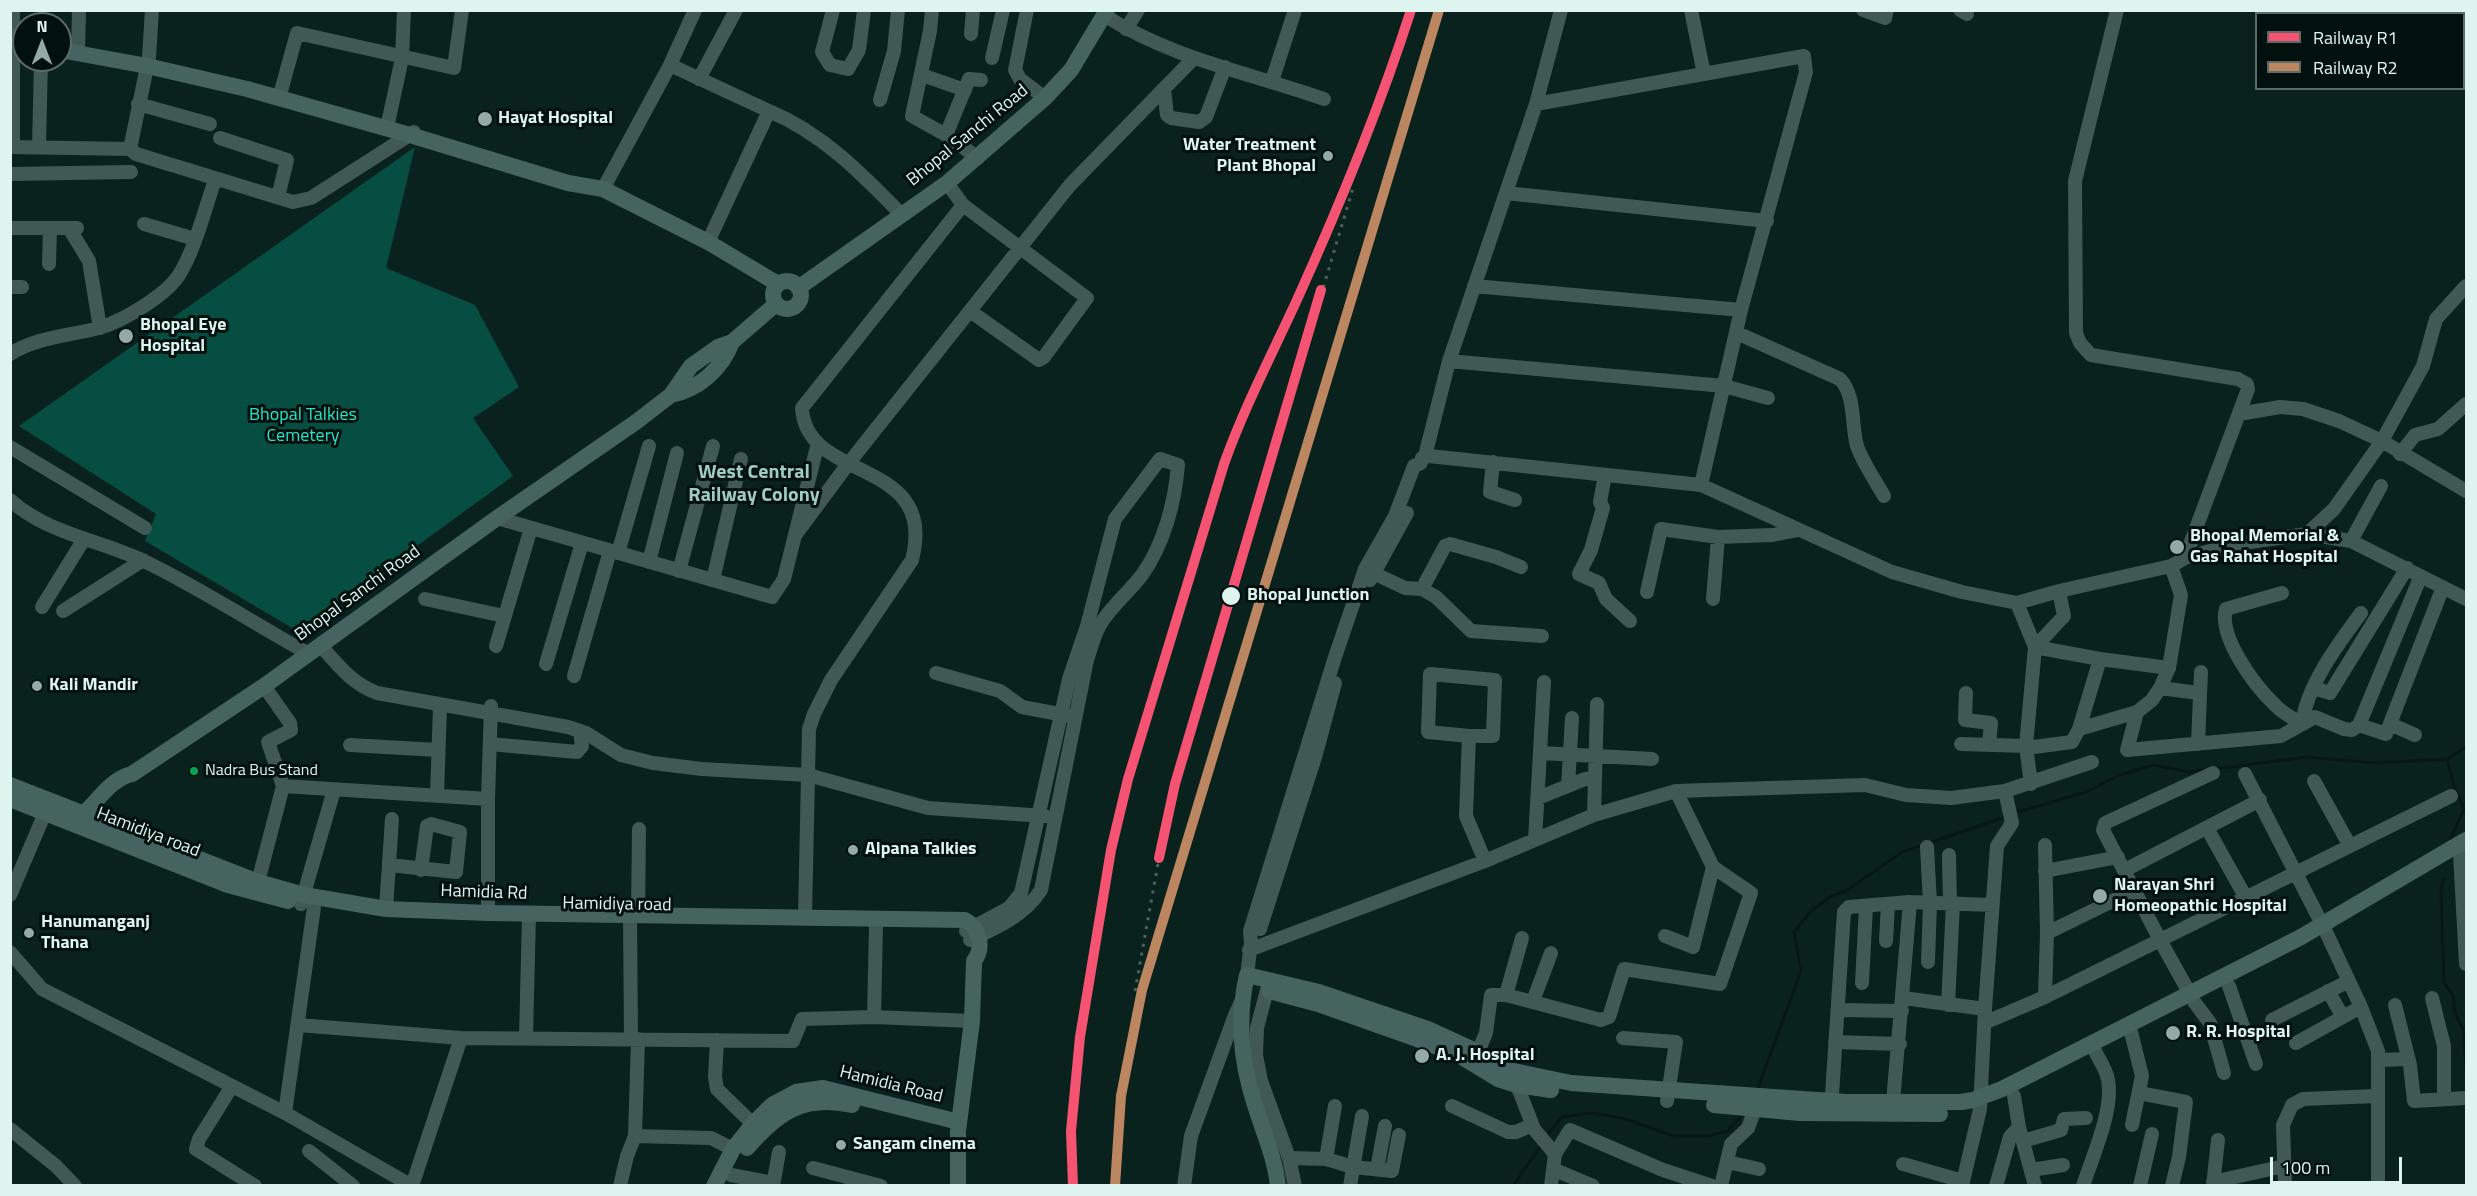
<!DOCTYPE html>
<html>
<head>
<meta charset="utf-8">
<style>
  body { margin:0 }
  #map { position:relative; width:2477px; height:1196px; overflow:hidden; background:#0a221e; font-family:"Titillium Web",sans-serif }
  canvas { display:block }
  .frame { position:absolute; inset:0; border:12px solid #def4ee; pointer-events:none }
  .legend { position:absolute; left:2255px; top:12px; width:210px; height:78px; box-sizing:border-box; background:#03110e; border:2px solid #5b6c68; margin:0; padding:8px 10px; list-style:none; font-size:18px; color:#def4ee }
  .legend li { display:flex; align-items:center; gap:12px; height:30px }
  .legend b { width:30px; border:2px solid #5b6c68 }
  .north { position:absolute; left:12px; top:12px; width:60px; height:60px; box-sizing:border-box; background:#03110e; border:2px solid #5b6c68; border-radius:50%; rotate:0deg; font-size:16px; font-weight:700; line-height:24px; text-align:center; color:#def4ee }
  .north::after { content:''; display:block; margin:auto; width:21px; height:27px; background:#94aaa5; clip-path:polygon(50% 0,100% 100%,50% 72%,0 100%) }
  .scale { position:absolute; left:2270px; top:1157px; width:132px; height:27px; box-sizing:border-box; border:3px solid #def4ee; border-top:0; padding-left:8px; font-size:18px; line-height:21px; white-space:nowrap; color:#def4ee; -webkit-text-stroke:4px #03110e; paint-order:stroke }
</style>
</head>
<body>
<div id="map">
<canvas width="2477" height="1196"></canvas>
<div class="frame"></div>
<ul class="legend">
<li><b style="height:8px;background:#f65372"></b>Railway R1</li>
<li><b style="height:8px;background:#bb8660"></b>Railway R2</li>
</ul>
<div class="north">N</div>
<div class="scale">100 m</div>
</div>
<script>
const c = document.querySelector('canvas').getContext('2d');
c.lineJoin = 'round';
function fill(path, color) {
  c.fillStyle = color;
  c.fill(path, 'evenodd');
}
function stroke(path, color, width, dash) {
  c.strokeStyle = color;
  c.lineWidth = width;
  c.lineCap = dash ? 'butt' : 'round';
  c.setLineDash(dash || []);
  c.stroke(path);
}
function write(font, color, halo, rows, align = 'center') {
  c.font = font + ' "Titillium Web",sans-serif';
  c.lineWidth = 6;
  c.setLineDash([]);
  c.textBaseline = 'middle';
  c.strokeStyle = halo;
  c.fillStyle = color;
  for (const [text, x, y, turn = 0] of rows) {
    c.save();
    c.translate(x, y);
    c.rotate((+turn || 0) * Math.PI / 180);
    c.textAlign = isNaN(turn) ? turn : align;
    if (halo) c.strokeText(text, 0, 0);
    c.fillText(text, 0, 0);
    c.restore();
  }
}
fill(new Path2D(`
  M415 147 386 268 475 305 519 387 473 418 513 476 299 632 145 541 156 514 19 426Z`), '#064d42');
stroke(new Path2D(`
  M2447 759 2455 789 2464 809 2451 838
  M2215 769 2307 757 2376 763 2447 759 2466 747
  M2014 813 2086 792 2117 776 2153 765 2190 772 2205 770
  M1929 843 2005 817
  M2443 880 2441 892 2444 982 2453 996 2455 1013 2463 1029 2466 1067
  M1758 1088 1801 971 1794 932 1811 911 1831 896 1846 891 1902 852 1923 845
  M1546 1137 1562 1117 1591 1113 1622 1118 1674 1136H1708L1728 1131 1741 1116
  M1513 1186 1541 1145`), '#071714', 3);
stroke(new Path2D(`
  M833 10 822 52 830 65 848 69 859 50 864 10
  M932 10 930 31 912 116 946 135 978 158
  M1027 10 1015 70 1020 79 1045 98
  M1691 10 1704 74
  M1863 10 1885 18 1887 10
  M1960 10 1967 14
  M2117 10 2075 181 2076 333 2080 343 2091 355 2238 379 2247 384 2248 389 2185 558
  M1104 15C1170 58 1250 73 1324 99
  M1126 29 1138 10
  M971 34 973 10
  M78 54 79 10
  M992 58 1003 10
  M670 65 769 111 708 242
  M922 75 965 90
  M699 79 736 10
  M1272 81 1295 10
  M1164 89 1167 115 1171 118 1199 122 1206 117 1225 67
  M281 91 297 33 454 68 462 10
  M880 100 894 51 898 10
  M138 104 210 124
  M1536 104 1804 56 1806 72 1741 310 1701 485
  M769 111C822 133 861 173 901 214
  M387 128 402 58 404 10
  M946 135 969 79 981 80
  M220 138 287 160 278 197
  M10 147 130 149 136 154 293 202 311 198 414 132
  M13 147V10
  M39 147 41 60
  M130 149 149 57 152 10
  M10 174 131 172
  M947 183 963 205 1087 298 1044 357 1039 360 970 311
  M603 189 670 65 695 10
  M1506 193 1767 221
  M144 224 195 239
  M10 228H77
  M69 228 89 261 100 328
  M49 264 50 229
  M1474 286 1741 310
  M10 287H22
  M1737 333 1840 379C1856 396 1851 425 1857 446 1863 463 1875 480 1884 496
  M10 354C37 337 69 336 99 328 123 321 165 296 179 275 196 247 204 211 215 180
  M1449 361 1724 386 1768 398
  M2239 414 2280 407 2303 409 2339 421 2382 441 2466 491
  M10 447 145 528
  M2400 454 2415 435 2438 429 2466 404
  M1425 456 1449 361 1536 104 1561 10
  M1493 462 1490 492 1515 500
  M1605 475 1600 502 1603 508 1591 550 1579 574 1599 583 1606 599 1630 621
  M10 500C49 535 102 540 148 563 203 590 255 624 309 654
  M497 518 772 597 784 579 818 443
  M796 534 848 464 1070 185 1194 58
  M2307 534 2351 541 2466 599
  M2351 541 2381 486
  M618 553 649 446
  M649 562 677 453
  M1367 570 1405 588 1422 589 1436 597 1471 631 1542 636
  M679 571 713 446
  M713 580 741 459
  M1370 580 1407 513
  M1422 589 1445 546 1450 544 1496 557 1521 567
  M1647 592 1661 529 1718 537 1773 535 1798 530
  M2282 593 2226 609C2218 637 2255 686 2275 705 2282 713 2293 718 2302 724 2307 685 2338 644 2361 613
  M425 599 504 616
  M1713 599 1718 537
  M2017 603 2035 647 2026 746 2031 784
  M42 607 84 539
  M63 611 143 560
  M320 645C338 665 351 683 377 693L568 727 586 733 621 755 653 763 702 769 808 775 928 808 1045 816
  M496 646 531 528
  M2035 647 2100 659 2169 668
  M2035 647 2064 616 2059 591
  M546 664 582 543
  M936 673 1000 691 1022 707 1070 716
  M574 676 610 551
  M2160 688 2199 693
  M2314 688 2330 693 2407 568
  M1966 693 1965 720 1991 723 1989 745
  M2137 712 2127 750 2281 736 2315 717 2344 729 2352 730 2359 725 2386 734 2443 587
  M2390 724 2415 735
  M2359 725 2420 578
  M2079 729 2137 712 2152 700 2160 688 2169 668 2181 595 2171 566
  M1469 736 1428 732 1430 674 1495 680 1493 736H1469L1466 816 1485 861
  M490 744 577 752 582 746 580 731
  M1961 744 2026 746
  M2198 744 2201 672
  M350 745 438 750
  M2026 748 2072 742 2079 729 2100 659
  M1541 753 1652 759
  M2213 773 2105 823 2103 830 2160 940 2195 1003 2210 1023 2224 1073
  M2245 774 2326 932 2361 1007 2378 1051V1186
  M2314 781 2350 846
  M283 786 488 799
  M1568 786 1572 718
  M437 796 440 706
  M1538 798 1585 779 1595 778
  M1594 815 1597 704
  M2207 828 2246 898
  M1535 840 1544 682
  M2045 845 2047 933 2045 997
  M1927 847 1930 903 1928 962
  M2460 853 2466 964
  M1949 855 1950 904
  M389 865 456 872 460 832 431 824 427 826 421 870
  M2125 870 2260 800
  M2045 871 2118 857
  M258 882 283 786 268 742 291 730 290 723 264 686
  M10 895 45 813
  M301 904 334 790
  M386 909 392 819
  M488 913V799L491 706
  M630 915 631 1039
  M638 915 639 829
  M805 917 809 729 814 714 831 680 912 560C939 456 806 484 802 408L963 205
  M1260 929 1316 754 1335 683
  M966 931 1009 908 1021 893 1069 679 1087 626 1115 519 1160 459 1178 465C1175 502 1164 544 1142 575 1129 592 1111 606 1100 625 1094 635 1091 648 1087 660L1041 890C1025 915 997 928 970 940
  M2047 933 2133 891
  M1665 936 1693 947 1713 867
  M1886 941 1888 904
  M1249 950 1485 861 1594 815 1676 791 1865 785 1906 795 1951 798 2005 791 2092 762
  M10 952 42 989 285 1113 412 1186
  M1247 975 1251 943 1250 931 1335 657 1365 569 1395 516 1414 466 1421 463 1422 458 1429 456 1701 485 1892 572 1962 592 2017 603 2059 591 2171 566 2185 558 2235 544 2307 534 2334 509 2382 441 2423 366 2436 319 2466 286
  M1862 983 1866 906
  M2229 986 2256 1064
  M1267 990 1257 1028 1256 1055 1261 1081 1289 1158 1295 1186
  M2328 991 2343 1017
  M1506 995 1522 938
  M1903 998 1985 1009
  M2432 998 2444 1046V1099
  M1533 1001 1551 953
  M1948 1005 1953 904
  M2395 1005 2410 1065 2414 1101 2466 1098
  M1839 1010 1902 1011
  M874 1017 876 926
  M2272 1020 2349 981
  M1984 1023 2045 997 2451 796
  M298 1025 461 1038 793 1041 802 1019 874 1017 972 1021
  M2131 1032 2142 1076 2132 1125
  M526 1038 529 914
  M1623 1038 1676 1042 1667 1101
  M717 1040 715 1077 717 1089 753 1124
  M1835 1042 1900 1044
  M2296 1043 2361 1007
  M1475 1059 1486 1033 1491 995H1506L1601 1020 1609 1017 1624 969 1720 984 1751 893 1713 867 1676 791
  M2379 1060 2408 1059
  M1517 1085 1534 1129 1555 1154
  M232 1086 199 1139 196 1149 255 1186
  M2139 1093 2186 1102 2179 1157 2172 1186
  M2014 1096 2019 1127 2035 1186
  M1893 1102 1910 902
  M1452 1106 1508 1132H1516L1532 1125
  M1831 1110 1844 912 1849 907 1910 902 1992 905
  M285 1113 314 907
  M10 1129 56 1166 75 1186
  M635 1136 711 1138 733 1149
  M2023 1141 2061 1130 2064 1119 2086 1118
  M309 1151 353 1186
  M1289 1158 1326 1159 1353 1167 1392 1171 1399 1135
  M1326 1159 1335 1106
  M1727 1162 1759 1169
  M1903 1164 1963 1181
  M813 1168 881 1186
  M1377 1169 1385 1126
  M1555 1170 1593 1186
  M2031 1170 2063 1165
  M731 1175 773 1183
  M2213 1182 2284 1166
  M412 1186 461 1038
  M620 1186 627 1156 635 1136 638 1039
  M773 1186 779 1152
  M1184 1186 1191 1136 1235 1015 1241 1002
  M1350 1186 1362 1116
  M1551 1186 1555 1154 1570 1130 1663 1170 1712 1186
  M1721 1186 1731 1144 1748 1128 1755 1109
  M1962 1186 1980 1109 1985 1009 1997 846 2012 823 2005 791
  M1996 1186 2010 1137 2019 1127
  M2083 1186C2092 1157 2116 1106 2107 1076 2105 1068 2099 1059 2095 1051
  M2140 1186 2152 1134
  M2213 1186 2218 1140
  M2285 1186 2283 1125 2292 1105 2303 1099 2376 1096`), '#405954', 14);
stroke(new Path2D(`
  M10 36 24 37
  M60 50 147 66 247 89 410 135 568 183 603 189 708 242 778 284
  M773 295a14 14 0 1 1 28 0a14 14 0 1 1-28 0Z
  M798 288 947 183 1045 98 1071 70 1107 10
  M671 395C699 389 722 369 732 342
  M10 785 258 882 304 895 386 909 488 913 965 920C980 928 984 948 974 961L972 1021 958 1131V1186
  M10 799 228 885 288 901
  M76 820C96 806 107 780 132 774L264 686 497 518 636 422 671 395 691 366 718 347 732 342 776 304
  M1269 991 1318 1004 1417 1039 1460 1056 1498 1079 1517 1085 1551 1090
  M1714 1105 1800 1113 1940 1114
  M747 1148C778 1112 804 1094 852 1105
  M714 1186 733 1149 753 1124 772 1105 796 1092 823 1088 959 1122
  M1278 1186C1274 1150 1257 1119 1249 1084 1240 1049 1239 1010 1247 975L1319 992 1428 1029 1478 1052 1497 1065 1509 1070 1571 1083 1846 1102H1961L1973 1100 2002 1089 2301 937 2466 840`), '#46645f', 16);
stroke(new Path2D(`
  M1135 991 1163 836 1175 784 1353 188
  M1073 1186 1071 1131 1080 1037 1111 850 1128 779 1224 464C1244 408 1271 356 1296 302 1339 207 1379 110 1411 10`), '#4c625e', 3, [3, 6]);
stroke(new Path2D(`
  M1159 858 1175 784 1321 290
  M1073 1186 1071 1131 1080 1037 1111 850 1128 779 1224 464C1244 408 1271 356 1296 302 1339 207 1379 110 1411 10`), '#f65372', 10);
stroke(new Path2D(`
  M1115 1186 1121 1096 1142 990 1439 10`), '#bb8660', 10);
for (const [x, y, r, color] of [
  [485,119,8,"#94aaa5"],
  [1328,156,6,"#94aaa5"],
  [126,336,8,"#94aaa5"],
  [2177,547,8,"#94aaa5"],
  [1231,596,10,"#def4ee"],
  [37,686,6,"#94aaa5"],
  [194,771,5,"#00a651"],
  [853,850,6,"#94aaa5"],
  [2100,896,8,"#94aaa5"],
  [29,933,6,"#94aaa5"],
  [2173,1033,8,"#94aaa5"],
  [1422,1056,8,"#94aaa5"],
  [841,1145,6,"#94aaa5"]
]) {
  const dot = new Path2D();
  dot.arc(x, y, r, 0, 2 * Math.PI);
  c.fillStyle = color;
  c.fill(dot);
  stroke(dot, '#03110e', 2);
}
write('16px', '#def4ee', '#03110e', [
  ["Nadra Bus Stand",205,771]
], 'left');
write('bold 18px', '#def4ee', '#03110e', [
  ["Hayat Hospital",498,119],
  ["Water Treatment",1316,146,"right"],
  ["Plant Bhopal",1316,167,"right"],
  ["Bhopal Eye",140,326],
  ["Hospital",140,347],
  ["Bhopal Memorial &",2190,537],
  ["Gas Rahat Hospital",2190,558],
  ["Kali Mandir",49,686],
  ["Alpana Talkies",865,850],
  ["Narayan Shri",2114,886],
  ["Homeopathic Hospital",2114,907],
  ["Hanumanganj",41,923],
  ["Thana",41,944],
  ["R. R. Hospital",2186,1033],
  ["A. J. Hospital",1436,1056],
  ["Sangam cinema",853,1145]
], 'left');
write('18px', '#def4ee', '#03110e', [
  ["Bhopal Sanchi Road",968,136,-39],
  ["Bhopal Sanchi Road",358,594,-36],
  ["Hamidiya road",148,833,21],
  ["Hamidia Rd",484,893,2],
  ["Hamidiya road",617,905,1],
  ["Hamidia Road",891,1085,14]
]);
write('18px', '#2be3c6', '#03110e', [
  ["Bhopal Talkies",303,416],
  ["Cemetery",303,437]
]);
write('bold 18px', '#def4ee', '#03110e', [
  ["Bhopal Junction",1247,596]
], 'left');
write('bold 20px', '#9fcbc0', '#03110e', [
  ["West Central",754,473],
  ["Railway Colony",754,496]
]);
</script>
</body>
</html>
